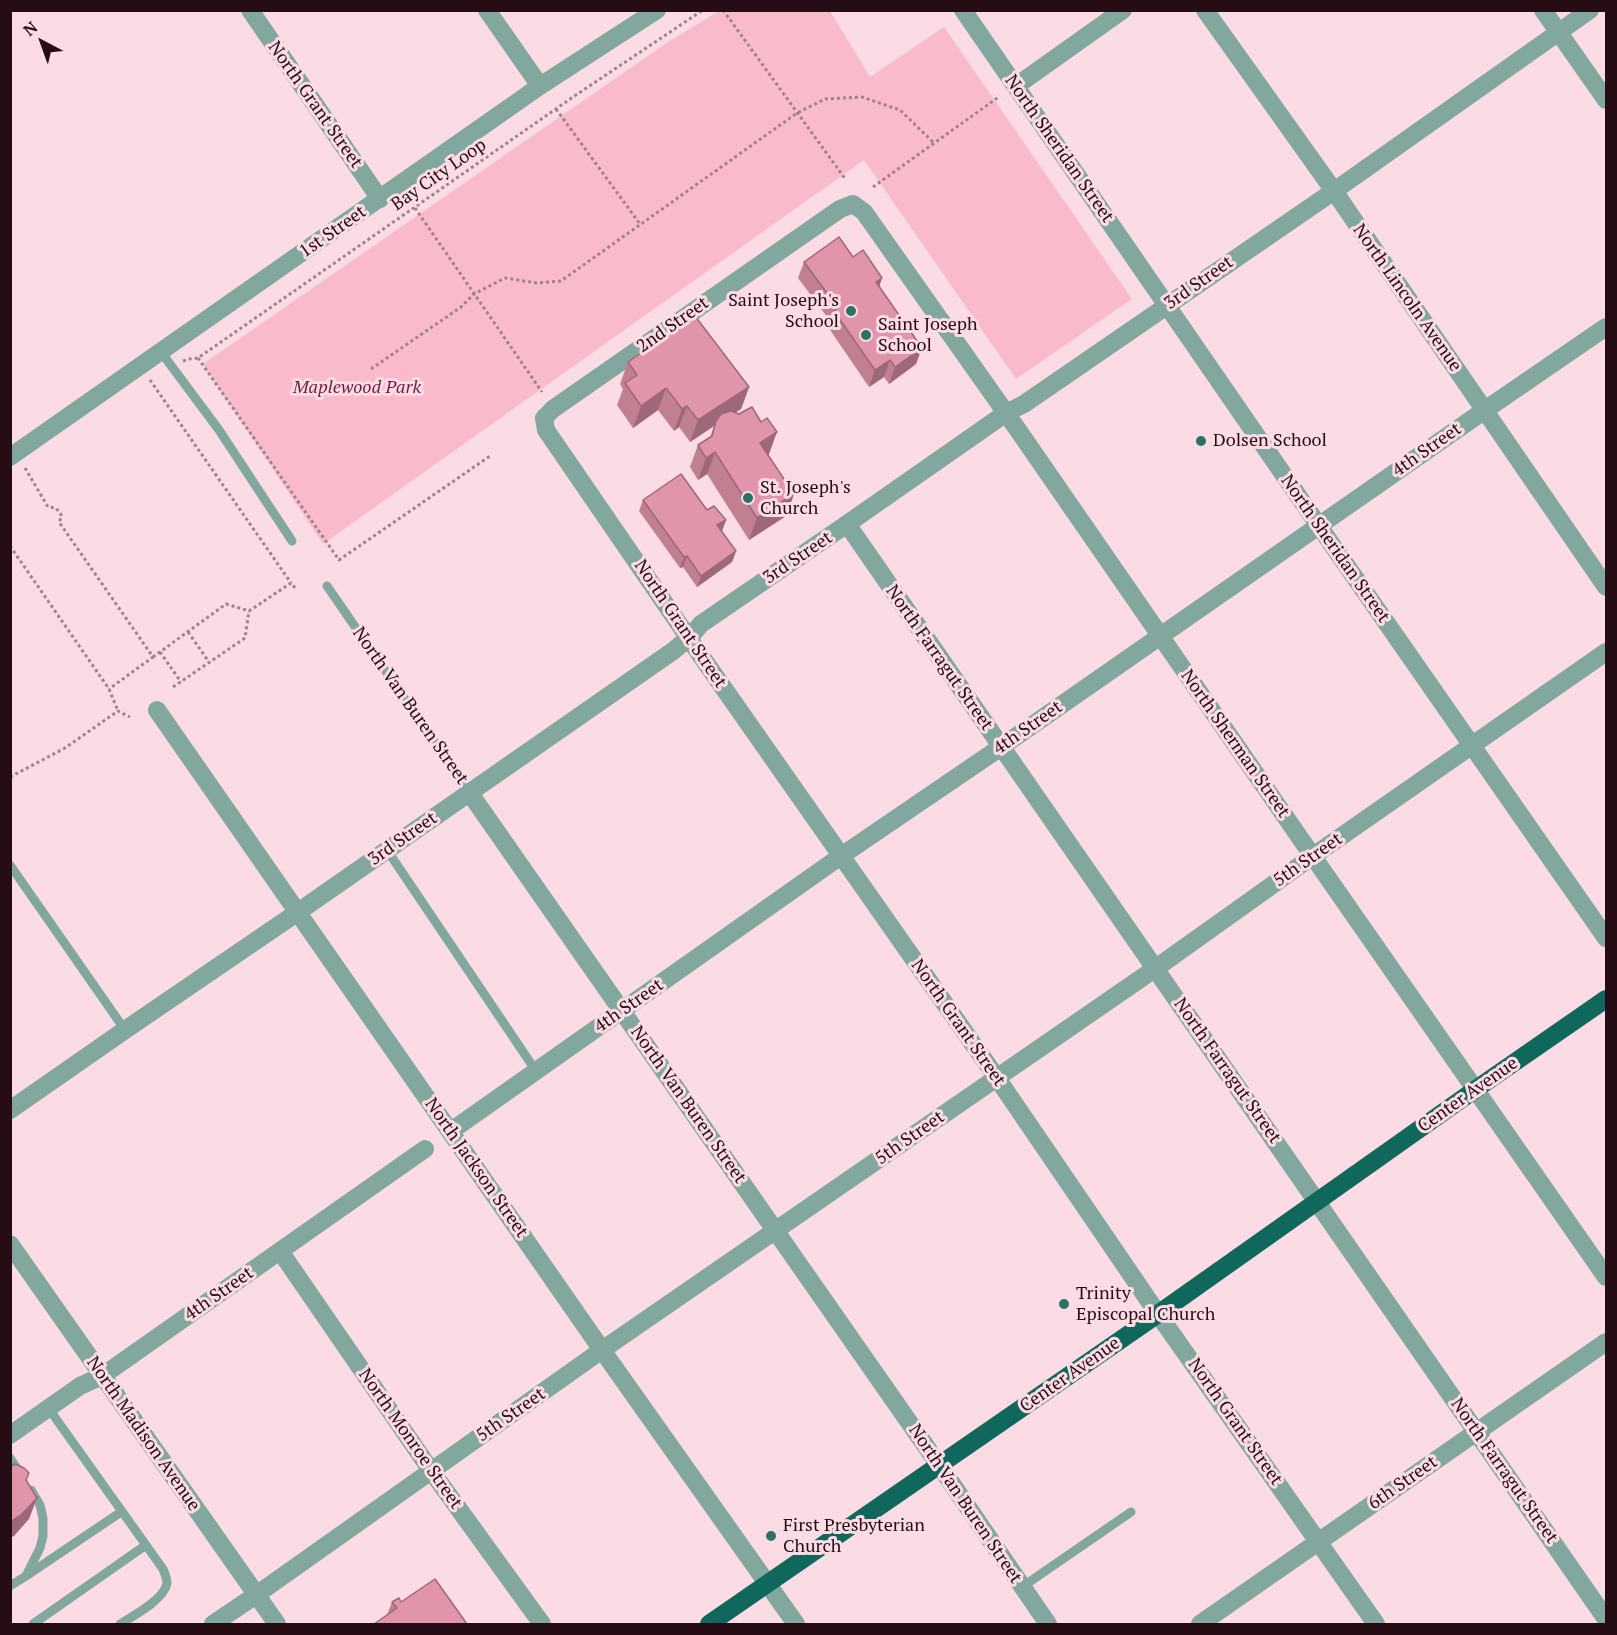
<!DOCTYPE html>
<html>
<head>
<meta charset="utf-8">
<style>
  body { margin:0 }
  #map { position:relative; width:1617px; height:1635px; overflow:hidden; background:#fbdce4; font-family:"PT Serif",serif }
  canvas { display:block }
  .frame { position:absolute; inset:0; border:12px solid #260c15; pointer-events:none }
  .north { position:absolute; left:12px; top:12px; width:60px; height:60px; -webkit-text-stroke:4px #fbdce4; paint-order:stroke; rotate:319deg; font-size:16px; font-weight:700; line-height:24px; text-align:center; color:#260c15 }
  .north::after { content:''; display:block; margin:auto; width:21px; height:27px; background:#260c15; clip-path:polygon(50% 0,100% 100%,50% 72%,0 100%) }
</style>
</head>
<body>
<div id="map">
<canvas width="1617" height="1635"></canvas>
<div class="frame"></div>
<div class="north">N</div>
</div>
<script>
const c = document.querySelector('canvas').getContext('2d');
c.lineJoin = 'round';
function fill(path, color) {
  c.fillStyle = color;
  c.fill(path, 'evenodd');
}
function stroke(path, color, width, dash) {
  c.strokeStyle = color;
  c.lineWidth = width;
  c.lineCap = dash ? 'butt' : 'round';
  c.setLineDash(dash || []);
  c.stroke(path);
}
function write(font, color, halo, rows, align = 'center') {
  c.font = font + ' "PT Serif",serif';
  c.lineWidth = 6;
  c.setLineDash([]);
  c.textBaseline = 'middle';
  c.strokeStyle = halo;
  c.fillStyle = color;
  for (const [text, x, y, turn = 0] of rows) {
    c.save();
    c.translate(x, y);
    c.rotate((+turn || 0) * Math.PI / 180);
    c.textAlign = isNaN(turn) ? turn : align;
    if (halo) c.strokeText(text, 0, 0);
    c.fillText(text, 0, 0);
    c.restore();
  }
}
fill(new Path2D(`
  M719 11H830L870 77 944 27 1132 299 1016 379 864 160 323 544 203 364 668 42Z`), '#f9bbcc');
stroke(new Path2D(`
  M723 10 846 180
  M556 109 640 224
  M873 187 1000 96
  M415 208 542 392
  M198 358 339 560 490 456
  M183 361 189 359 198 358 573 97 703 10
  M371 369 461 307 474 294 505 278 537 283 561 281 797 113 825 99 862 97 900 110 934 143
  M150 380 291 583
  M25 468 48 507 56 508 62 516 59 522 153 657 109 689
  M10 546 109 689 118 711
  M188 632 209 662
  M160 652 181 682
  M153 657 226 604 249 611 291 583 297 590
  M173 687 245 638 249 611
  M10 777 65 748 118 711 130 717`), '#9f828a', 3, [3, 3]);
stroke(new Path2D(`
  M161 352 219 430 292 541
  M327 586 469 792
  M387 850 536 1071
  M10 865 125 1030
  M49 1409 163 1569C165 1574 167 1579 167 1583 165 1599 133 1616 120 1624
  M10 1458 20 1473
  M26 1576 121 1512
  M10 1586 26 1576 40 1548 43 1536V1518L40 1505 31 1490
  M1022 1587 1131 1512
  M33 1624 146 1545`), '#81a79f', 9);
stroke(new Path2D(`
  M250 10 380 199
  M487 10 540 86
  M963 10 1319 526 1606 938
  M1543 10 1606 100
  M1016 86 1123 10
  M1334 191 1590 10
  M10 457 540 86 657 10
  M847 524 1606 1619
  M157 710 602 1350 796 1624
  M469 792 939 1465 1048 1624
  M451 1131 841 856 1001 747 1485 410 1606 327
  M280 1251 432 1472 542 1624
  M10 1435 80 1386 102 1376 425 1149
  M256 1595 602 1350 1156 968 1313 856 1606 652
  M1200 1624 1606 1342
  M1376 1624 1158 1314 997 1078 699 653 546 430 544 418 553 409 840 209 853 204 864 212 1018 430 1298 835 1606 1277`), '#81a79f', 18);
stroke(new Path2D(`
  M1205 10 1334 191 1606 587
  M10 1110 125 1030 298 912 673 651 690 637 701 624 847 524 1006 413 1024 404 1334 191
  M10 1244 277 1624
  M213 1624 256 1595`), '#81a79f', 18);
stroke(new Path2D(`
  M709 1624 1158 1314 1476 1089 1606 999`), '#10675c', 18);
fill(new Path2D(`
  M853 257 879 286 916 364 889 384 884 377 869 387 828 327 830 321 798 278 804 262Z
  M628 362 749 387 741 409 735 412 769 454 768 455 794 494 786 516 749 540 707 474 698 480 690 467 698 445 710 438 714 426 690 442 679 427 674 431 658 410 633 428 617 405 623 389 620 384Z
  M643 500 707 510 726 520 722 531 736 551 732 562 697 587 683 567 680 568 639 511Z
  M392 1602H401L467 1624 387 1615Z`), '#c18092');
fill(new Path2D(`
  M882 278 877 294 876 282Z
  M922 348 916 364 889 384 895 367Z
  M890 360 884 377 869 387 875 370Z
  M749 387 741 409 715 426 716 421 714 426 690 442 698 420Z
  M666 388 658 410 633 428 641 406Z
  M687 406 679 427 674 431 682 409Z
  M777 432 769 454 753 465 760 443Z
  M715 452 707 474 698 480 706 458Z
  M794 494 786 516 749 540 757 518Z
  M726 520 722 531 717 525Z
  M736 551 732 562 697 587 701 576Z
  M687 556 683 567 680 568 684 557Z
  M37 1498 29 1519 14 1536 10 1538V1522Z`), '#9d6877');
const building = new Path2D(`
  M839 237 853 257 863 250 882 278 876 282 922 348 895 367 890 360 875 370 834 311 838 308 804 262Z
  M695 316 749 387 698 420 687 406 682 409 666 388 641 406 625 383 637 375 628 362Z
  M752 407 761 422 767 418 777 432 760 443 794 494 757 518 715 452 706 458 698 445 712 436 716 421 721 414 731 411 739 414Z
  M681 474 707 510 714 506 726 520 717 525 736 551 701 576 687 556 684 557 643 500Z
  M15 1464 24 1468 29 1473 26 1480 37 1498 22 1514 10 1522V1467Z
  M435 1579 467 1624H374L397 1608 392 1602 399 1598 401 1602Z`);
fill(building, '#e095aa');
stroke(building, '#9d6877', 1.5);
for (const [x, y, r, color] of [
  [851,311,6,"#2b7166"],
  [866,335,6,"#2b7166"],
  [1201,441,6,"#2b7166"],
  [748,498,6,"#2b7166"],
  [1064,1304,6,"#2b7166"],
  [771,1536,6,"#2b7166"]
]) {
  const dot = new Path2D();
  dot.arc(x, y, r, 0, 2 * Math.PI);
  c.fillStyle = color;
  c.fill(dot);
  stroke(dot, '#fbdce4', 2);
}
write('18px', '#260c15', '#fbdce4', [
  ["North Grant Street",315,105,55],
  ["North Sheridan Street",1059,149,55],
  ["Bay City Loop",439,175,-35],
  ["1st Street",333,232,-35],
  ["3rd Street",1199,283,-35],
  ["North Lincoln Avenue",1407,298,55],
  ["2nd Street",673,325,-35],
  ["4th Street",1427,450,-35],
  ["North Sheridan Street",1335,549,55],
  ["3rd Street",798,558,-34],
  ["North Grant Street",680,624,56],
  ["North Farragut Street",939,658,55],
  ["North Van Buren Street",410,706,55],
  ["4th Street",1028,728,-35],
  ["North Sherman Street",1235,744,55],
  ["3rd Street",403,839,-35],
  ["5th Street",1308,860,-35],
  ["4th Street",629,1006,-35],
  ["North Grant Street",958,1023,55],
  ["North Farragut Street",1227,1071,55],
  ["Center Avenue",1468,1095,-35],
  ["North Van Buren Street",688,1105,55],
  ["5th Street",910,1138,-35],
  ["North Jackson Street",476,1168,55],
  ["4th Street",219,1294,-35],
  ["Center Avenue",1070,1375,-35],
  ["5th Street",511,1415,-35],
  ["North Grant Street",1235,1422,55],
  ["North Madison Avenue",143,1434,55],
  ["North Monroe Street",410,1439,55],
  ["North Farragut Street",1504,1471,55],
  ["6th Street",1403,1483,-35],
  ["North Van Buren Street",965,1504,56]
]);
write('18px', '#260c15', '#fbdce4', [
  ["Saint Joseph's",839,301,"right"],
  ["School",839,322,"right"],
  ["Saint Joseph",878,325],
  ["School",878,346],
  ["Dolsen School",1213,441],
  ["St. Joseph's",760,488],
  ["Church",760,509],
  ["Trinity",1076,1294],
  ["Episcopal Church",1076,1315],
  ["First Presbyterian",783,1526],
  ["Church",783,1547]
], 'left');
write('italic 18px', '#741c3f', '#fbdce4', [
  ["Maplewood Park",357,388]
]);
</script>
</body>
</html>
